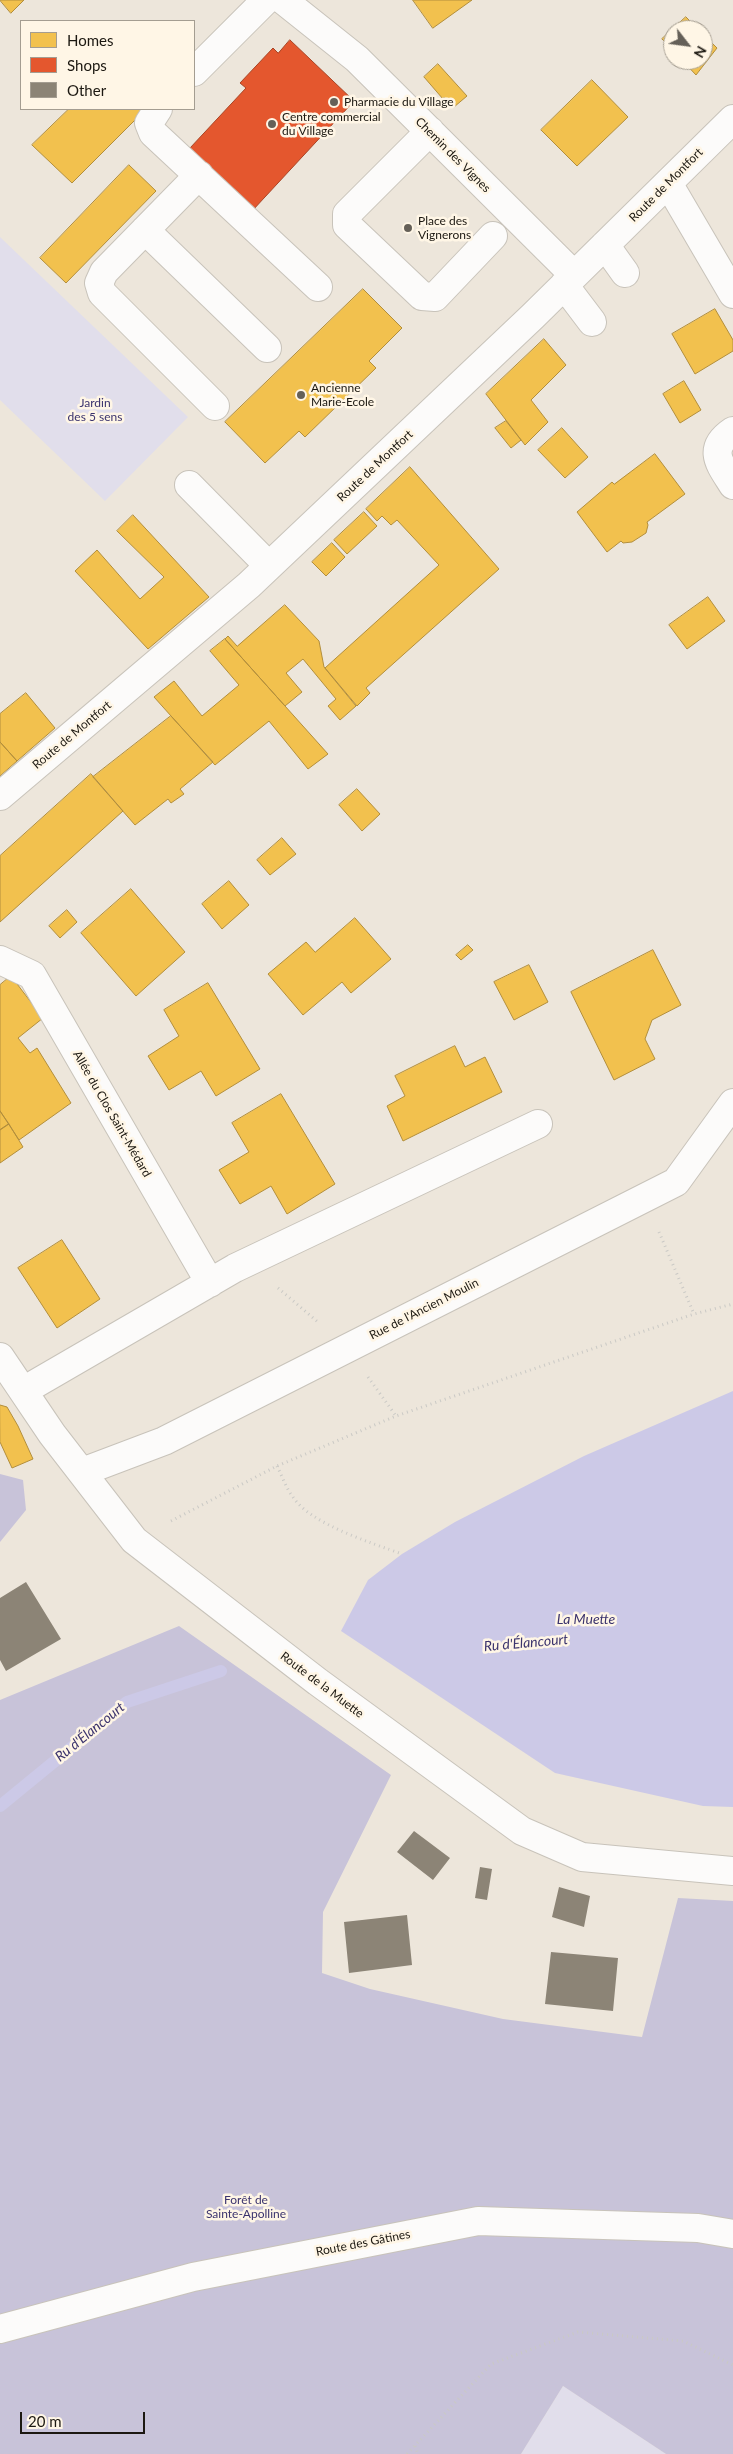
<!DOCTYPE html>
<html>
<head>
<meta charset="utf-8">
<style>
  body { margin:0 }
  #map { position:relative; width:733px; height:2454px; overflow:hidden; background:#ede6db; font-family:Lato,sans-serif }
  canvas { display:block }
  .legend { position:absolute; left:20px; top:20px; width:175px; height:90px; box-sizing:border-box; background:#fff6e6; border:1px solid #a49d91; margin:0; padding:6px 9px; list-style:none; font-size:15px; color:#1c1811 }
  .legend li { display:flex; align-items:center; gap:10px; height:25px }
  .legend b { width:25px; border:1px solid #a49d91 }
  .north { position:absolute; left:663px; top:20px; width:50px; height:50px; box-sizing:border-box; background:#fff6e6; border:1px solid #a49d91; border-radius:50%; rotate:120deg; font-size:14px; font-weight:700; line-height:20px; text-align:center; color:#1c1811 }
  .north::after { content:''; display:block; margin:auto; width:18px; height:22px; background:#656058; clip-path:polygon(50% 0,100% 100%,50% 72%,0 100%) }
  .scale { position:absolute; left:20px; top:2412px; width:125px; height:22px; box-sizing:border-box; border:2px solid #1c1811; border-top:0; padding-left:6px; font-size:15px; line-height:18px; white-space:nowrap; color:#1c1811; -webkit-text-stroke:4px #fff6e6; paint-order:stroke }
</style>
</head>
<body>
<div id="map">
<canvas width="733" height="2454"></canvas>
<ul class="legend">
<li><b style="height:14px;background:#f2c14e"></b>Homes</li>
<li><b style="height:14px;background:#e4572e"></b>Shops</li>
<li><b style="height:14px;background:#8c8476"></b>Other</li>
</ul>
<div class="north">N</div>
<div class="scale">20 m</div>
</div>
<script>
const c = document.querySelector('canvas').getContext('2d');
c.lineJoin = 'round';
function fill(path, color) {
  c.fillStyle = color;
  c.fill(path, 'evenodd');
}
function stroke(path, color, width, dash) {
  c.strokeStyle = color;
  c.lineWidth = width;
  c.lineCap = dash ? 'butt' : 'round';
  c.setLineDash(dash || []);
  c.stroke(path);
}
function write(font, color, halo, rows, align = 'center') {
  c.font = font + ' Lato,sans-serif';
  c.lineWidth = 5;
  c.setLineDash([]);
  c.textBaseline = 'middle';
  c.strokeStyle = halo;
  c.fillStyle = color;
  for (const [text, x, y, turn = 0] of rows) {
    c.save();
    c.translate(x, y);
    c.rotate((+turn || 0) * Math.PI / 180);
    c.textAlign = isNaN(turn) ? turn : align;
    if (halo) c.strokeText(text, 0, 0);
    c.fillText(text, 0, 0);
    c.restore();
  }
}
fill(new Path2D(`
  M0 237 188 417 105 501 0 400Z
  M563 2386 666 2454H521Z`), '#e1deeb');
fill(new Path2D(`
  M0 1474 23 1480 26 1510 0 1542Z
  M179 1626 391 1775 323 1912 322 1973 370 1989 503 2019 642 2037 678 1898 733 1901V2454H666L563 2386 521 2454H0V1700Z`), '#c8c3d9');
fill(new Path2D(`
  M733 1391V1807L703 1806 555 1773 341 1631 368 1580 402 1554 455 1522 584 1456Z`), '#ccc9e7');
const homes = new Path2D(`
  M0 0H24L11 13Z
  M413 0H472L433 28Z
  M686 17 699 30H673V50L662 39Z
  M703 34 717 48 696 75 682 60H703Z
  M438 64 467 96 454 107 444 97 443 99 424 77Z
  M592 80 628 117 577 166 541 130Z
  M69 109H146L72 183 32 145Z
  M129 165 156 191 66 283 40 258Z
  M363 289 402 328 369 361 376 368 305 437 299 431 265 463 225 422Z
  M715 309 733 340V351L695 374 672 334Z
  M544 339 566 365 531 400 548 422 525 445 486 394Z
  M684 381 701 410 680 423 663 394Z
  M506 421 521 440 511 448 495 428Z
  M562 428 588 457 565 478 538 450Z
  M655 454 685 494 647 522 648 525 646 533 632 542 623 543 621 541 607 552 577 512 612 482 614 484Z
  M410 467 499 569 366 688 370 693 357 706 325 668 439 565 397 520 391 525 382 516 377 521 366 509Z
  M364 512 377 526 347 554 334 540Z
  M133 515 209 597 148 649 75 571 97 550 140 599 164 577 117 531Z
  M332 543 345 557 326 576 312 562Z
  M708 597 725 621 687 649 669 625Z
  M285 605 319 641 324 667 356 706 340 720 328 706 336 699 303 659 286 673 302 692 285 706 225 639 228 636 237 646Z
  M225 639 328 754 308 769 269 721 215 765 154 697 174 681 202 716 239 685 210 651Z
  M26 693 55 728 17 761 0 742V714Z
  M171 716 213 762 180 789 184 794 171 803 168 799 135 825 93 777Z
  M0 742 17 761 0 776Z
  M91 774 123 811 0 922V856Z
  M357 789 380 814 362 831 339 805Z
  M282 838 296 854 270 875 257 860Z
  M229 881 249 905 222 929 202 904Z
  M131 889 185 952 136 996 81 933Z
  M67 910 77 922 60 938 49 926Z
  M355 918 391 959 351 993 342 982 303 1015 268 974 306 942 315 952Z
  M468 945 473 950 461 960 456 955Z
  M653 950 681 1005 652 1020 645 1039 655 1059 614 1080 571 992Z
  M529 965 548 1002 514 1020 494 982Z
  M11 976 43 1018 18 1038 30 1053 37 1048 71 1103 19 1140 0 1111V985Z
  M208 983 260 1069 216 1096 201 1071 169 1090 148 1056 179 1036 164 1010Z
  M455 1046 465 1067 485 1057 502 1092 403 1141 387 1106 405 1096 395 1076Z
  M281 1094 335 1184 287 1214 271 1186 240 1204 219 1170 249 1152 232 1123Z
  M0 1111 9 1124 0 1130Z
  M9 1124 23 1147 0 1163V1130Z
  M62 1240 100 1299 57 1328 18 1268Z
  M0 1405 7 1407 18 1426 33 1459 12 1468 0 1442Z`);
fill(homes, '#f2c14e');
stroke(homes, '#b28e3c', 1);
const shops = new Path2D(`
  M290 40 354 101 252 211 190 148 246 88 240 83 273 48 278 53Z`);
fill(shops, '#e4572e');
stroke(shops, '#a84425', 1);
stroke(new Path2D(`
  M0 1806 127 1702 221 1671`), '#ccc9e7', 12);
fill(new Path2D(`
  M26 1582 61 1639 6 1671 0 1660V1598Z
  M414 1831 450 1858 433 1880 397 1852Z
  M480 1867 492 1869 487 1900 475 1898Z
  M559 1887 590 1896 584 1927 552 1917Z
  M407 1915 412 1965 349 1973 344 1922Z
  M551 1952 618 1958 613 2011 545 2004Z`), '#8c8476');
const minor = new Path2D(`
  M283 0 357 59 574 275
  M194 72 266 0
  M158 109 149 123 153 133 318 287
  M430 131 347 214V225L422 296 435 297 493 236
  M199 175 104 272 99 283 102 293 215 406
  M668 183 733 294
  M145 230 267 348
  M605 245 625 273
  M564 285 592 322
  M733 431C706 449 720 464 733 485
  M189 485 269 566
  M0 796 249 585 533 316 733 119
  M0 960 32 975 210 1283
  M0 1357 52 1434 134 1540 318 1682 522 1831 582 1857 733 1871
  M23 1391 235 1268 538 1124
  M82 1472 164 1441 676 1182 733 1103
  M0 2329 193 2277 478 2221 698 2228 733 2234`);
stroke(minor, '#c8c3ba', 30);
stroke(new Path2D(`
  M659 1232 694 1314
  M278 1288 319 1323
  M368 1377 396 1416
  M277 1466C282 1476 286 1488 293 1497 310 1524 372 1543 402 1554
  M171 1521 277 1466 396 1416 694 1314 733 1304
  M415 2446 418 2454
  M407 2454 491 2364 578 2332 683 2341 733 2365`), '#cac9c5', 3, [1, 4]);
stroke(minor, '#fcfbfa', 28);
for (const [x, y, r, color] of [
  [334,102,5,"#656058"],
  [272,124,5,"#656058"],
  [408,228,5,"#656058"],
  [301,395,5,"#656058"]
]) {
  const dot = new Path2D();
  dot.arc(x, y, r, 0, 2 * Math.PI);
  c.fillStyle = color;
  c.fill(dot);
  stroke(dot, '#fff6e6', 2);
}
write('12px', '#1c1811', '#fff6e6', [
  ["Pharmacie du Village",344,102],
  ["Centre commercial",282,117],
  ["du Village",282,131],
  ["Place des",418,221],
  ["Vignerons",418,235],
  ["Ancienne",311,388],
  ["Marie-Ecole",311,402]
], 'left');
write('12px', '#1c1811', '#fff6e6', [
  ["Chemin des Vignes",453,155,45],
  ["Route de Montfort",666,185,-45],
  ["Route de Montfort",375,466,-43],
  ["Route de Montfort",72,735,-40],
  ["Allée du Clos Saint-Médard",112,1114,60],
  ["Rue de l'Ancien Moulin",424,1309,-27],
  ["Route de la Muette",322,1685,37],
  ["Route des Gâtines",363,2243,-11]
]);
write('12px', '#3b336e', '#fff6e6', [
  ["Jardin",95,403],
  ["des 5 sens",95,417],
  ["Forêt de",246,2200],
  ["Sainte-Apolline",246,2214]
]);
write('italic 14px', '#3b336d', '#fff6e6', [
  ["La Muette",586,1619],
  ["Ru d'Élancourt",526,1643,-5],
  ["Ru d'Élancourt",90,1732,-39]
]);
</script>
</body>
</html>
